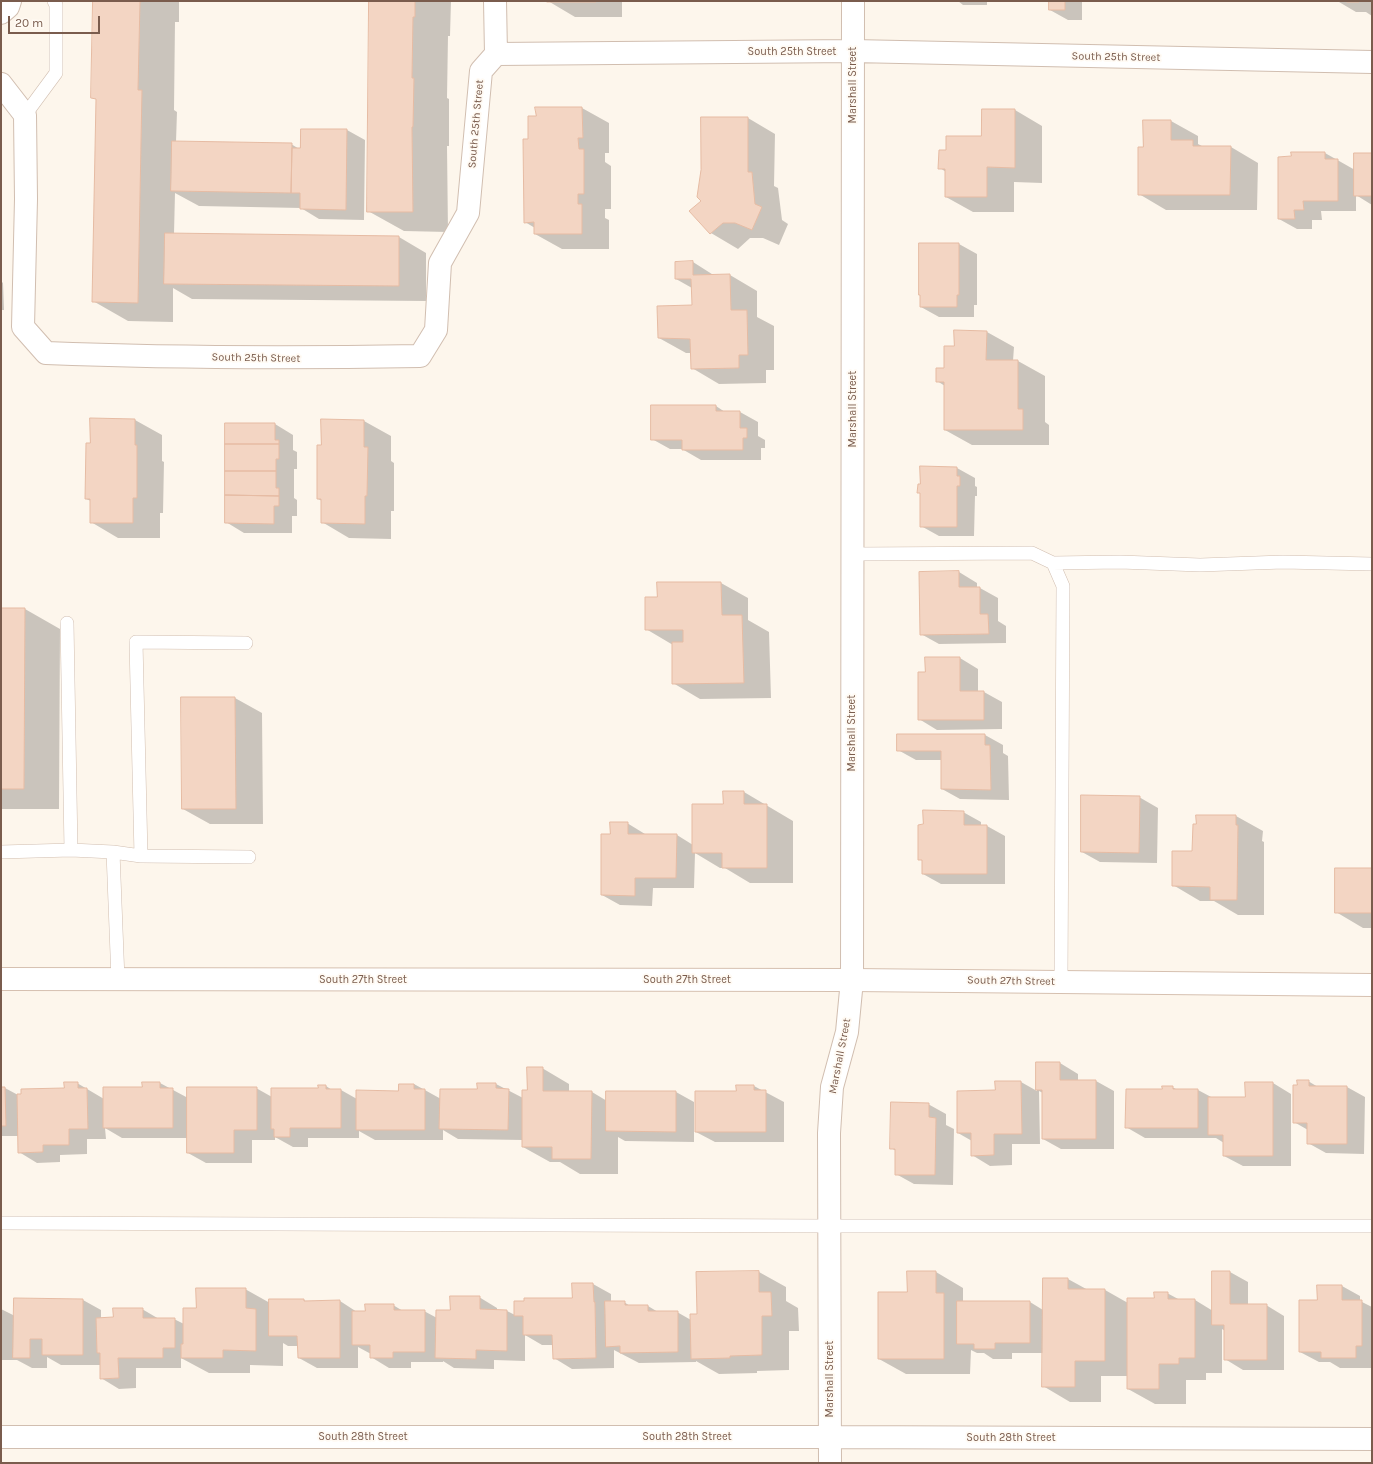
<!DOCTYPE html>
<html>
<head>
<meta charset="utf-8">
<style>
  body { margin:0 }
  #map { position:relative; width:1373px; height:1464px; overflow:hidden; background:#fdf6ec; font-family:Karla,sans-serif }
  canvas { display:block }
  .frame { position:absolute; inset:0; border:2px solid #7a5c4d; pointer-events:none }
  .scale { position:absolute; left:8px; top:16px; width:92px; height:18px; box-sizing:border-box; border:2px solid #7a5c4d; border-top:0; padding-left:5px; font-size:12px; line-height:14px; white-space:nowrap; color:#7a5c4d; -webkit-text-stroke:3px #fffaf3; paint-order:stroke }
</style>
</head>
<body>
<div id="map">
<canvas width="1373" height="1464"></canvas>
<div class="frame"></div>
<div class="scale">20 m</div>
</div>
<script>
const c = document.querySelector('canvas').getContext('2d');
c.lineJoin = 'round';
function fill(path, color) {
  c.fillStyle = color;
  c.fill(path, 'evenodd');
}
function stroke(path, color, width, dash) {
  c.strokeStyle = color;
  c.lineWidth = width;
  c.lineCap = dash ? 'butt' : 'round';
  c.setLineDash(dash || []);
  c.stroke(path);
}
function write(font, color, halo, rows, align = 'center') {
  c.font = font + ' Karla,sans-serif';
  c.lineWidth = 3.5;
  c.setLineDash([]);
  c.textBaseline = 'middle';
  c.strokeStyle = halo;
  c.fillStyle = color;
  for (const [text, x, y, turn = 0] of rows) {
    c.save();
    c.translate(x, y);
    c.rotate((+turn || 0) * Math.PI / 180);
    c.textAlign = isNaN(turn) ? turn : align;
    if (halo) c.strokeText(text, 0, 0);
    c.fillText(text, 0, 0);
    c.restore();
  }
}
fill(new Path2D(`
  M94 1H179V22H175L174 110 177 112 176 142 291 144 301 150 347 130 365 140 364 220 319 219 301 208 199 206 175 193 174 234 399 237 426 253V301L192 299 173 288V322L128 321 93 301 97 100 92 97Z
  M370 1H451L450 36H448L447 98 449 99V146H447L448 232 404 231 368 211Z
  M548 1H622V17H575Z
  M926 1H987V5H963L958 1Z
  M1028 1H1082V20H1068L1050 10V2Z
  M1327 1H1372V16L1366 12H1356L1339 2Z
  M536 108H582L609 123V153H605V162L611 166V209H605V218L609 220V249H562L535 234V228L525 222 529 140 537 117Z
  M983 110H1015L1042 126V183L1014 182V212H973L946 197V172L940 168 947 151 982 137Z
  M748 118 775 134 774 186 778 188 782 220 788 224 779 245 763 238H750L738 249 711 233Z
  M1171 121 1198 136V144L1204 147H1231L1258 163 1257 210H1166L1139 194 1144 148Z
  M1292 153H1325L1355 170 1372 154V205L1356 195V211H1321L1322 220H1312V229H1297L1279 219Z
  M959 244 977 254V305H974V317H939L921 307Z
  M693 262 715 276 730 275 757 291V317L774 326V370H766V383L719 384 692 368V353H686L659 338 693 306 692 288 676 279Z
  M1 281 3 283 4 310H1Z
  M987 332 1014 347 1013 361H1018L1045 376V422L1049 425V445H972L945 430V386L937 381 945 369 955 347Z
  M716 406 725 412H740L758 422V436L765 440V448H761V460H701L682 449H670L652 439Z
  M91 419 135 420 162 435V461L164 462 163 513H160V538H118L91 522V501L86 499 91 444Z
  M364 421 391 436V461L394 463V511H391V539L349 538 322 522V501L318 499Z
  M226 424H275L293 435V450L297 452V469H294V498L297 500V516H292V533H244L226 522Z
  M957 468 975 478V486L977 487V496H975L974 536H939L921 526V494L918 492Z
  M959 572 977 583V588H980L998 598V621L1006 626V643L939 644 921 634Z
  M658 583H721L748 598V620L769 632 771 698 700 699 673 683V645L646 629 658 598Z
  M1 609H25L60 629 59 809H1Z
  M960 658 978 669V692H984L1002 702V729L937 730 919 719 926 673Z
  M235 698 262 713 263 824H210L183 809Z
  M985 735 1003 745V753L1008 756 1009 800 960 799 942 789V760H916L898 750Z
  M744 792 793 821V883H750L725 868H720L695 853 694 888H653L652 906 620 905 602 895 611 835 627 823 645 834V835H677L693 845 724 805Z
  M1139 797 1158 808 1157 863 1100 862 1082 852Z
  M963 812 981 822V826H987L1005 836V884H941L923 874V861L919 859Z
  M1236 816 1263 831 1262 841 1264 842V915H1238L1214 901H1200L1173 885 1193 852Z
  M1372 869V928H1363L1336 912Z
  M1037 1063H1060L1078 1074V1081H1096L1114 1091V1149H1061L1043 1139V1093L1039 1091 1040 1144H1012V1165L990 1166 972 1155V1141L958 1133 996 1091V1082H1021L1037 1091Z
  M542 1068 569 1084V1092H592L607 1101V1092H676L694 1102V1142L625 1141 618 1137V1174H580L560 1162H550L523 1147V1140L458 1139 443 1130V1140H375L359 1131V1138H308V1147H293L275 1137V1140H252V1163H206L188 1153V1138H122L105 1128 106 1139H87V1154L60 1155V1162L37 1163 19 1152V1136H1V1088H5L18 1095 65 1089 77 1083 104 1099 160 1083 188 1098 256 1088 272 1097 319 1089 326 1086 332 1090H341L357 1099 399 1092 400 1084H414L441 1099 478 1090 496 1084 523 1098Z
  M1308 1081 1318 1087H1347L1365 1097 1364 1154 1326 1153 1308 1143V1130L1294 1122 1298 1086Z
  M1273 1083 1291 1094V1166H1243L1224 1156V1143L1216 1138H1145L1126 1127 1172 1087 1178 1090H1198L1213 1098H1246Z
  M754 1086 784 1102V1142H715L696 1132 737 1092Z
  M928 1104 946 1114V1125L954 1129 953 1185 914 1184 896 1174V1151L891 1148Z
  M759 1272 786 1287V1301L798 1308 799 1331H789V1370L757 1371V1373L719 1374 696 1361V1362L639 1363 614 1350V1368L572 1369 554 1358V1345H542L525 1335V1361L494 1360V1369L454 1368 443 1361V1362H411V1368H389L371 1357V1354L358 1347V1368H317L299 1358 298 1346H288L283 1343V1366L250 1365V1373H209L181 1358V1368H136V1388L119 1389 101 1378V1365H61L47 1357V1368H32L17 1360H1V1309L15 1316 83 1300 101 1310V1319L114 1318 142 1309 159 1319H174L184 1324 197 1310 245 1289 270 1303 304 1300 307 1302 340 1301 357 1312H366L393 1305 403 1311H424L437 1318 479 1297 497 1308V1310L507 1311 515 1315 573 1299 593 1284 611 1294V1302H624L630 1306H648L658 1312H677L691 1320 698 1315 697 1273Z
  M908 1272H936L963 1288V1302H1030L1043 1310 1044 1279H1068L1088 1290H1105L1128 1303 1155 1299 1167 1293 1180 1300H1195L1213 1311V1272H1230L1248 1282V1305H1266L1284 1316V1370H1243L1225 1359V1331L1222 1329V1373H1206V1380H1186V1404H1155L1128 1389V1376H1101V1402H1070L1043 1386V1353H1012V1359H993L984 1353H977L971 1350 970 1374H906L879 1359 908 1293Z
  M1342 1286 1360 1296V1301L1372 1307V1368H1340L1330 1362H1319L1300 1352 1318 1301Z`), '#0003');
const building = new Path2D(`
  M93 1H144L140 2 138 90H142L138 303 92 302 96 99 91 98Z
  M369 1H415V17H413L412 78H414L413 127H412L413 212H367Z
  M547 1H596V2H547Z
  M1049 1H1065V10H1049Z
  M1347 1H1359V2H1347Z
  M535 107H582L583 138H578L579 149H584V194H578V204H582V234H534V222L524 223 523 139H528V116H536Z
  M982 109H1015V168L987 167V197H945V169H938L939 150H946V136H981Z
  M701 117H748V172H752L755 204 762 207 752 230 735 223H723L710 234 689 211 701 201 697 197 701 170Z
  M1143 120H1171V140H1193V146H1231L1230 195H1138V147H1143Z
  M301 129H347L346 210 300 209V193H291L292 148H300Z
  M172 141 292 143 291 193 171 191Z
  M1291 152H1325V159H1338V201H1303L1304 210H1294L1295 219H1278V157L1291 156Z
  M1354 153H1372V196H1354Z
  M165 233 399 236V286L164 284Z
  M919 243H959V295H957V307H920V295H919Z
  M693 261V275L730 274 731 310H747L748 355H739V368L691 369 690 339 658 338 657 306 692 305 691 279H675V262Z
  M954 330 987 331 986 360H1018V409H1023V430H944V382H936V368H944V346H954Z
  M651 405H716V411H740V428H747V438H743V450H682V440H651Z
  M90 418 135 419V445H137V498H133V523H90V499H85L86 443H90Z
  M321 419 364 420V447H368L367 496H365V524L321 523V499H317V445H321Z
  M225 423H275V440H279V444H225Z
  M225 444H279V459H276V471H225Z
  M920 466 957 467V476H960V486H957V527H920V493H917L918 484H920Z
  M225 471H276V488H279V496L225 495Z
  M225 495 279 496V506H274V524L225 523Z
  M959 571V587H980V614H988L989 634 920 635 919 572Z
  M657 582H721L722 615H742L744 683 672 684V642H683V630H645V597H657Z
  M1 608H25L24 789H1Z
  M925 657H960V691H984V720H918V672H925Z
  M181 697H235L236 809H182Z
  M897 734H985V745H990L991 790 941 789V751H897Z
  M723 791H744V804H767V868H722V853H692V804H723Z
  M1081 795 1140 796 1139 853 1081 852Z
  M923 810 964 811V825H987V874H922V860H918V825L923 824Z
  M1196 815H1236V825H1238L1237 900H1210V887L1172 886V851H1192L1193 824H1196Z
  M610 822H628V834H677L676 878H635V896L601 895V834H610Z
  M1335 868H1372V913H1335Z
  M1036 1062H1060V1080H1096V1139H1042V1090H1036Z
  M527 1067H543V1091H592L591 1159H552V1147H522V1090H527Z
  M1297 1080H1309V1086H1347V1144H1307V1123H1293V1085H1297Z
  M995 1081H1021L1022 1134H994V1155L971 1156V1133H957V1091L995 1090Z
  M64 1082H78V1088H87L88 1129H69V1145H43V1152L18 1153 17 1094H21V1089L64 1088Z
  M142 1082H160V1088H173V1128H103V1087H142Z
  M1245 1082H1273V1156H1223V1135H1208V1097H1245Z
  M477 1083H496V1088L509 1089 508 1130 439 1129 440 1089H477Z
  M399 1084H414V1089H425V1130H356V1090L398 1091Z
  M318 1085H326V1089H341V1128H290V1137H274V1129H271V1088H318Z
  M736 1085H754V1090H766V1132H695V1091H736Z
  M1162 1086H1173V1089H1198V1128H1125L1126 1089H1162Z
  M1 1087H5L6 1126H1Z
  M187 1087H257V1130H234V1153H187Z
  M606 1091H676V1132L606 1131Z
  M891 1102 929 1103V1117L936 1118 935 1175H895V1149H890Z
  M759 1271V1292H771L772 1316H762V1355L730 1356V1358L691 1359 690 1314H697L696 1272Z
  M907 1271H936V1293H944V1359H878V1292H907Z
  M1212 1271H1230V1304H1267V1360H1224V1325H1212Z
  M1043 1278H1068V1289H1105V1361H1075V1387H1042Z
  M572 1283H593L594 1302H595L596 1358 553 1359 552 1335H523V1316H514V1301H524V1298H572Z
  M1317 1285H1342V1300H1362V1346H1356V1358H1321V1352H1299V1300H1317Z
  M196 1288H246V1308L256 1309V1351L223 1350V1358H181V1344H183V1308H196Z
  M1154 1292H1168V1299H1195V1358H1179V1364H1159V1389H1127V1298H1154Z
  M450 1296H480V1309L507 1310V1351L476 1350V1359L435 1358 436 1310H450Z
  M14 1298 83 1299V1355H42V1339H30V1358H13Z
  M269 1299H304V1301L340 1300V1358H298L297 1336H269Z
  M605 1301H625V1305H648V1311H678V1352L620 1353V1346L606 1347Z
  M957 1301H1030V1343H995V1349H974V1344H957Z
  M365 1304H394V1310H425V1352H393V1358H370V1345H352V1311H365Z
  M113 1308H143V1318H175V1348H163V1358H118L119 1378 100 1379V1353H97L96 1318 113 1317Z`);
fill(building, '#f3d5c3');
stroke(building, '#e6bba3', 1);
const service = new Path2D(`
  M25 115 56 73V5L54 1
  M853 554 1032 553 1053 563 1063 586 1061 982
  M1053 563 1120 562 1200 565 1283 562 1372 564
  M67 623 71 850
  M1 852 71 850 113 852 118 980
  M113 852 141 856 249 857
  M141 856 136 642 246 643
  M1 1223 829 1226H1372`);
const minor = new Path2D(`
  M495 1 496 54
  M1 13 8 7 10 1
  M1 84 25 115 26 199 23 327 46 353C171 358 295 358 420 356L436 330 440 263 468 213 481 71 496 54 853 51 1372 62
  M1 1437H830L1372 1439
  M830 1463 829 1133 832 1087 847 1032 852 980 853 1`);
const secondary = new Path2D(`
  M1 979 852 980 1372 985`);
stroke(service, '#d1beb0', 14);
stroke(minor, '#d1beb0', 24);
stroke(secondary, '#d6c0b0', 24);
stroke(service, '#fff', 13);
stroke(minor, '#fff', 22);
stroke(secondary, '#fff', 22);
write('11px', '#7a5c4d', '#fffaf3', [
  ["South 25th Street",792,52],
  ["South 25th Street",1116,57,1],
  ["Marshall Street",853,85,-90],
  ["South 25th Street",476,124,-85],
  ["South 25th Street",256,358,1],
  ["Marshall Street",853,409,-90],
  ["Marshall Street",852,733,-90],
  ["South 27th Street",363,980],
  ["South 27th Street",687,980],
  ["South 27th Street",1011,981,1],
  ["Marshall Street",840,1056,-79],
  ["Marshall Street",830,1379,-90],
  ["South 28th Street",363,1437],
  ["South 28th Street",687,1437],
  ["South 28th Street",1011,1438]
]);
</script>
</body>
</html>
